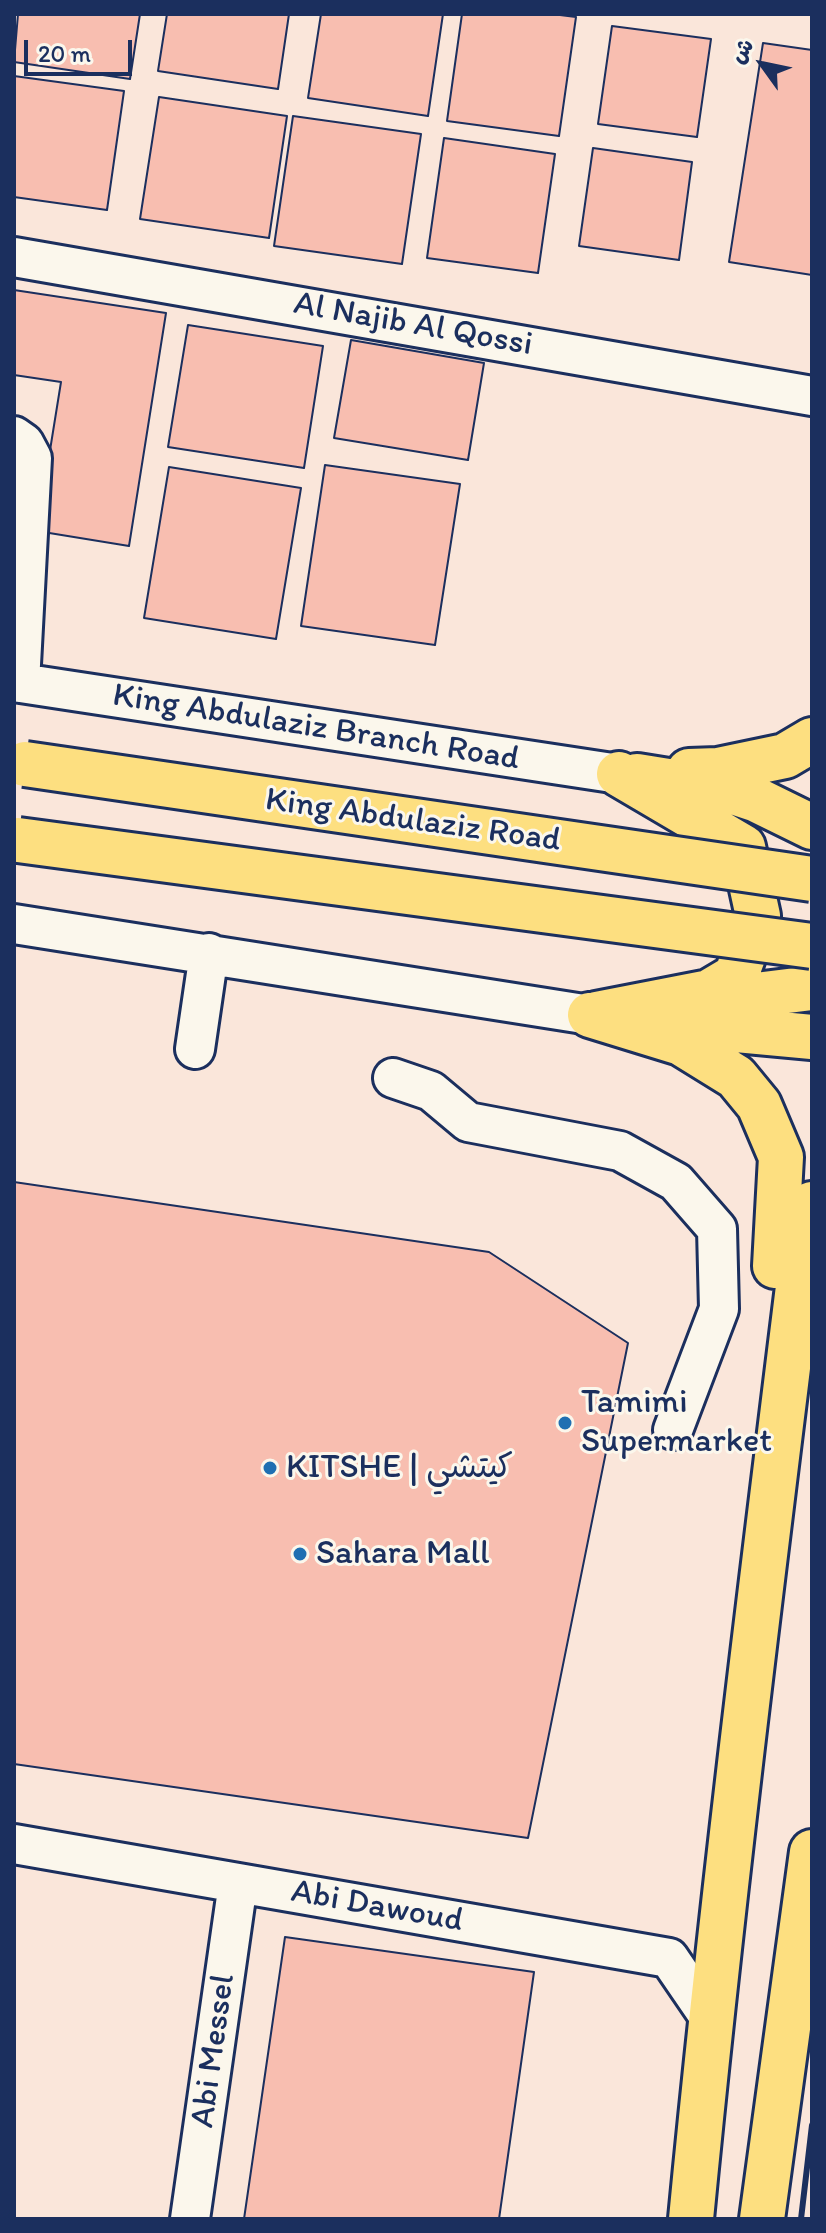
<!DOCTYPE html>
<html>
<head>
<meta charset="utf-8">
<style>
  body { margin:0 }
  #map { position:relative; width:826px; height:2233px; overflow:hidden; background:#fae6da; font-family:Itim,"Playpen Sans Arabic",sans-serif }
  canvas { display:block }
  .frame { position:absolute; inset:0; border:16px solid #1b2f5e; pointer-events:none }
  .north { position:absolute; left:722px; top:24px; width:80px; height:80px; -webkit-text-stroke:6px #fbf7ec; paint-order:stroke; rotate:303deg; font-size:22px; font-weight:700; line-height:32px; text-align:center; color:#1b2f5e }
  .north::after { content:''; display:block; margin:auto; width:28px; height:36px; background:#1b2f5e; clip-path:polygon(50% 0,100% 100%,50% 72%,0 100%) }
  .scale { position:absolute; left:24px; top:40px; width:108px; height:36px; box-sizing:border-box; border:4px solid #1b2f5e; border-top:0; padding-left:10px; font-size:24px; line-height:28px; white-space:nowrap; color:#1b2f5e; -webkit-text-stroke:6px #fbf7ec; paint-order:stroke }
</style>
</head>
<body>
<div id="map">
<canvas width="826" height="2233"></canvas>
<div class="frame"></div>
<div class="north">ش</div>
<div class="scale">20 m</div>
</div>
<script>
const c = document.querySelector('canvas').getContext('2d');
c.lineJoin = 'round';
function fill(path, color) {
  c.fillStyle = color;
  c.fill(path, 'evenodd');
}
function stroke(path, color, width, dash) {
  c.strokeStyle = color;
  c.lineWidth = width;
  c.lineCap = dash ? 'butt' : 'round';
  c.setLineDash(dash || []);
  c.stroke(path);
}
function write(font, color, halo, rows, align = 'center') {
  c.font = font + ' Itim,"Playpen Sans Arabic",sans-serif';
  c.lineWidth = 6;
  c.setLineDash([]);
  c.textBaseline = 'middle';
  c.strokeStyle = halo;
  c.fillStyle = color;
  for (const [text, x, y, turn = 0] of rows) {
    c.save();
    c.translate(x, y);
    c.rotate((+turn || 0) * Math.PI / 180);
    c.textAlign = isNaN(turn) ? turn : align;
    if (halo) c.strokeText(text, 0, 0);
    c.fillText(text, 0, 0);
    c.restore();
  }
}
const building = new Path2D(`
  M18 14H140L130 79 14 62Z
  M167 14H289L278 89 158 71Z
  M321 14H443L428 116 308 98Z
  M462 14H552L576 17 559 136 447 121Z
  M612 26 711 39 697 137 598 124Z
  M763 43 812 50V275L729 262Z
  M14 76 124 91 107 210 14 197Z
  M159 97 287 116 269 238 140 219Z
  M293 116 421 134 402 264 274 246Z
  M444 138 555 154 538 273 427 258Z
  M593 148 692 162 679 260 579 246Z
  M14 290 166 313 129 546 37 531 61 382 14 375Z
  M188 325 323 346 304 468 168 447Z
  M351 340 484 363 468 460 334 438Z
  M325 465 460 484 435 645 301 626Z
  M169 467 301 488 276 639 144 618Z
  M14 1182 489 1252 628 1343 528 1838 14 1764Z
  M285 1937 534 1972 499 2219H244Z`);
fill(building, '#f8beb0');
stroke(building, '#1b2f5e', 2);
const minor = new Path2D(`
  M14 257 812 396
  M14 436 24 443 32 458 20 683
  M14 682 619 774
  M14 924 590 1015
  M195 1049 209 953
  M393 1078 431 1091 468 1122 620 1151 676 1182 717 1229 719 1309 673 1430
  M14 1844 669 1958 710 2018
  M190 2219 238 1883`);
const major = new Path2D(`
  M689 771 718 770 785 756 812 740
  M637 776 730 791 757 800 812 827
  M699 1002 812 988
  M596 1014 709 992 736 976 758 916 743 847 619 774
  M590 1015 681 1043 736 1077 759 1105 781 1157 775 1266
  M672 1024 812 1037
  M691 2219C723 1886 765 1554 806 1222L812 1204`);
const highway = new Path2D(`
  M762 2219 812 1852`);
stroke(minor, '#1b2f5e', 44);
stroke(major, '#1b2f5e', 50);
stroke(highway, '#1b2f5e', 50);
stroke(minor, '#fbf7ec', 38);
stroke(major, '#fddf80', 44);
stroke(highway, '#fddf80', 44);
stroke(new Path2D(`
  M801 2219 812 2125`), '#1b2f5e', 6);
const majorBridge = new Path2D(`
  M25 764 812 879
  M18 840 812 946`);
stroke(majorBridge, '#1b2f5e', 50, []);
stroke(majorBridge, '#fddf80', 44);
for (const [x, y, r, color] of [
  [565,1423,8,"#1f6fb2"],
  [270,1468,8,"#1f6fb2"],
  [300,1554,8,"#1f6fb2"]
]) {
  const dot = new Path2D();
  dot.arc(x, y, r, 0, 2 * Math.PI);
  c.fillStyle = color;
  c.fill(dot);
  stroke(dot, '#fbf7ec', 3);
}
write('34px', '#1b2f5e', '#fbf7ec', [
  ["Al Najib Al Qossi",413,325,10],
  ["King Abdulaziz Branch Road",316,728,9],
  ["King Abdulaziz Road",413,821,8],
  ["Abi Dawoud",377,1907,10],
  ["Abi Messel",214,2051,-82]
]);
write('34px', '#1b2f5e', '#fbf7ec', [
  ["Tamimi",581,1403],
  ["Supermarket",581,1442],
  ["KITSHE | كيتشي",286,1468],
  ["Sahara Mall",316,1554]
], 'left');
</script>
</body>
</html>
